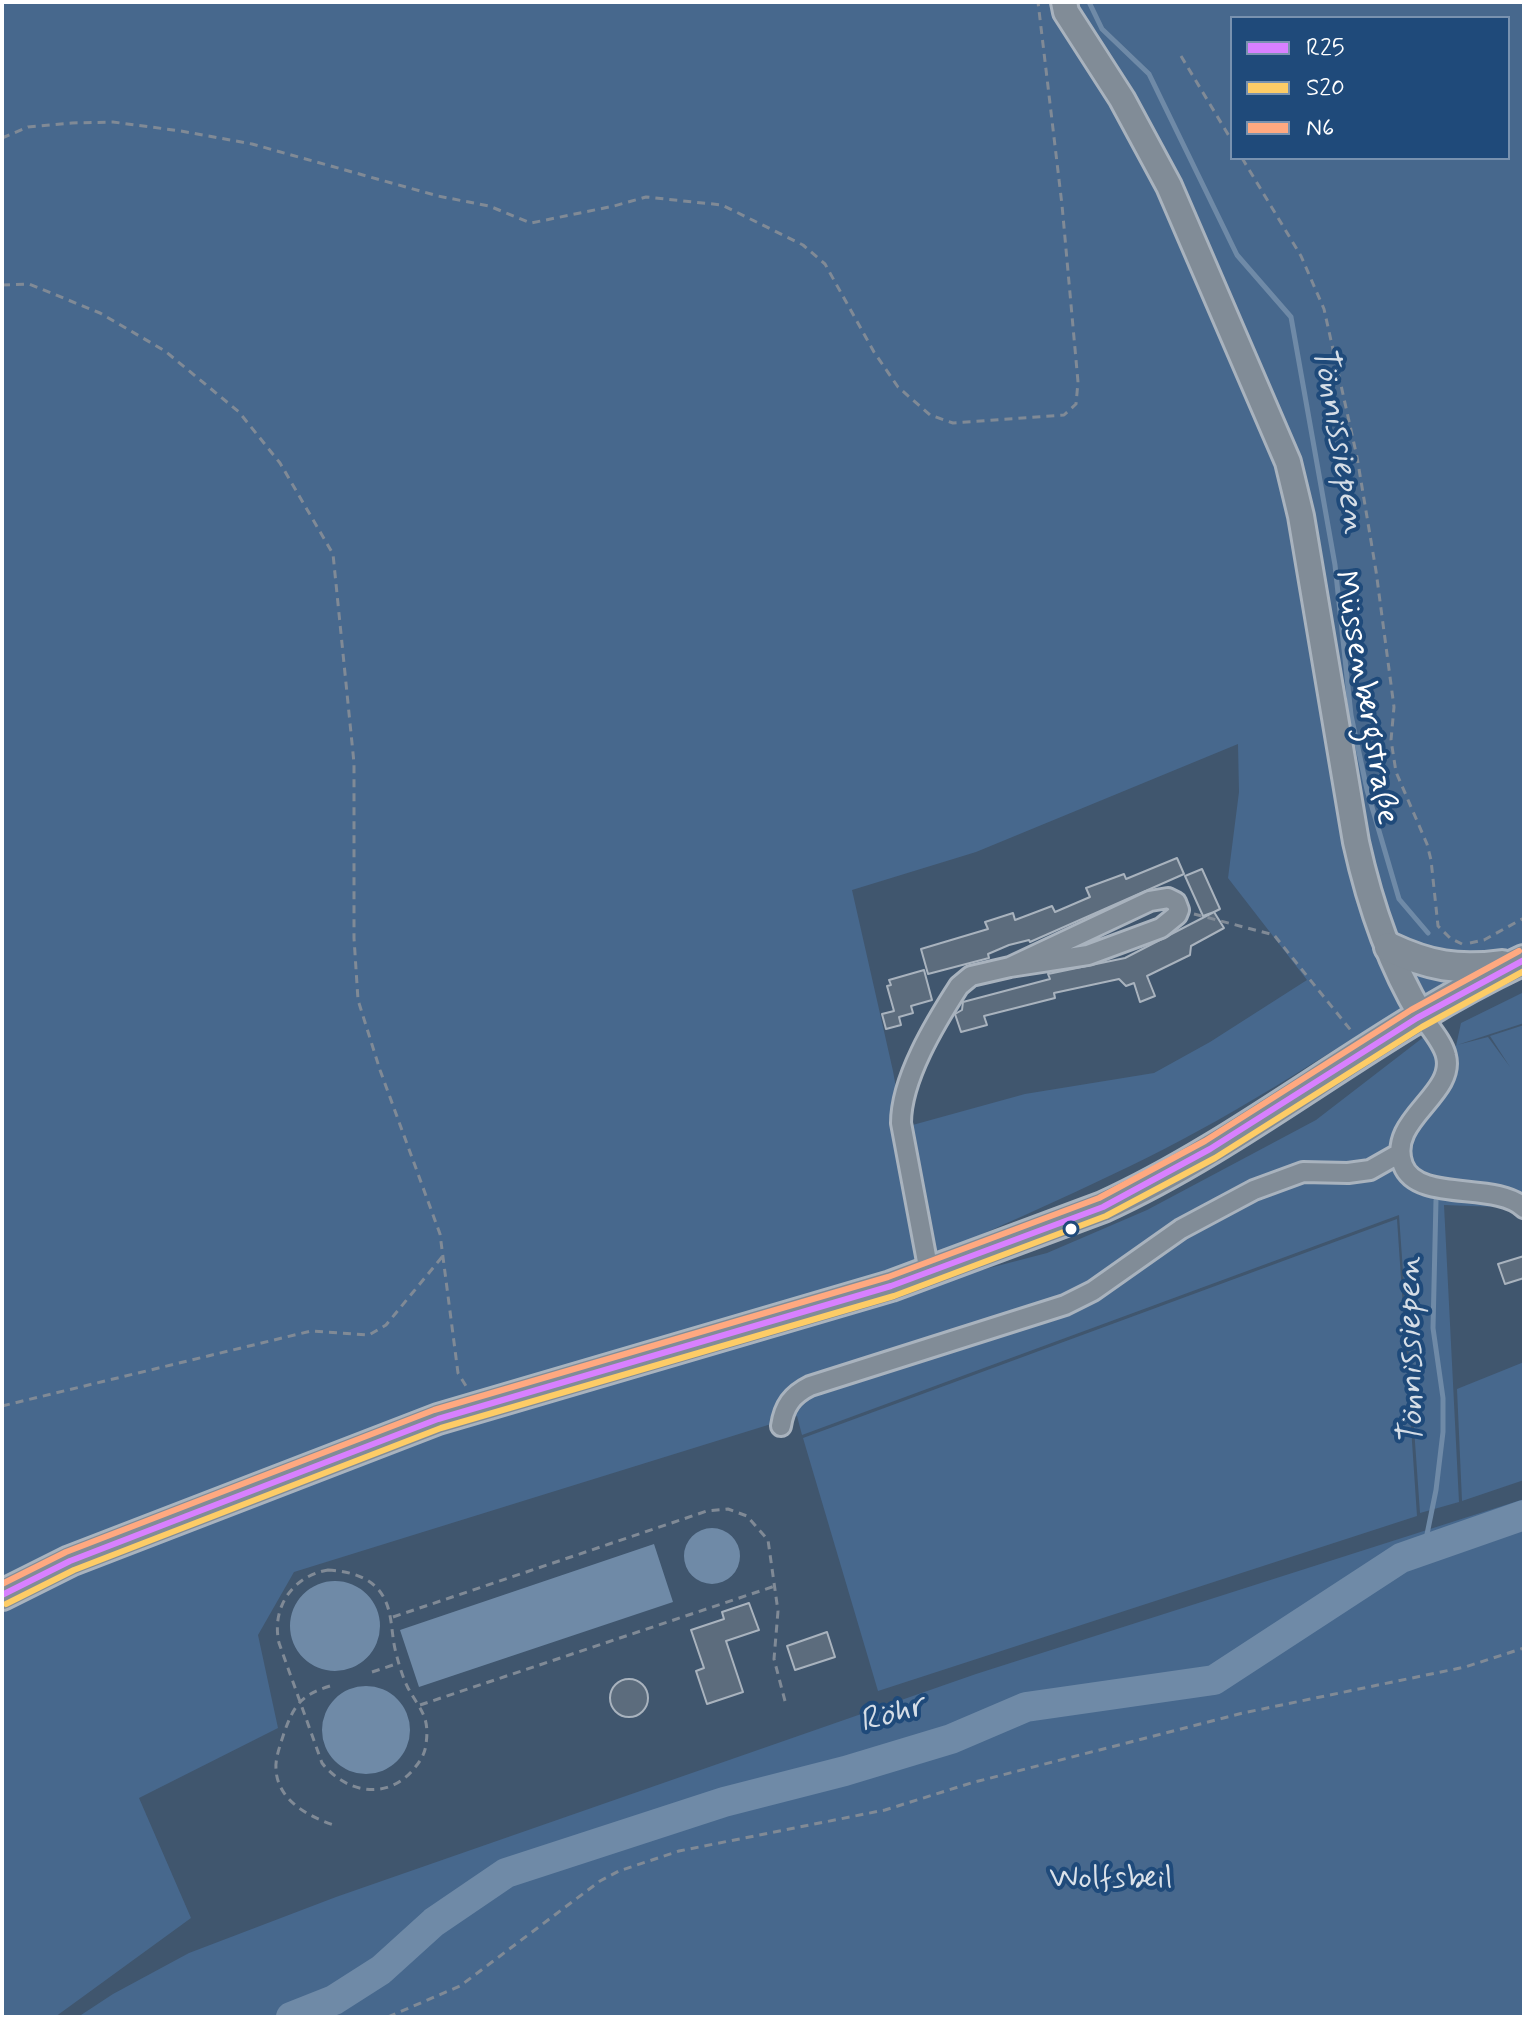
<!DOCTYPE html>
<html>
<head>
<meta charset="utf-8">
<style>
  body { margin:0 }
  #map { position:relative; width:1526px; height:2019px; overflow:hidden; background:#40566e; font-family:Mynerve,sans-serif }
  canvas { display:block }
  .frame { position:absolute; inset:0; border:4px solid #fff; pointer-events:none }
  .legend { position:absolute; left:1230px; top:16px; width:280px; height:144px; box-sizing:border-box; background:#1f4a7a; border:2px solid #7992af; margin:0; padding:10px 14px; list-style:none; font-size:24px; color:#fff }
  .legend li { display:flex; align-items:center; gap:16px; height:40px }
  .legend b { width:40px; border:2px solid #7992af }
</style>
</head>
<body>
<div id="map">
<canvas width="1526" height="2019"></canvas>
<div class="frame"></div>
<ul class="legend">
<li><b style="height:10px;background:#d880ff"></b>R25</li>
<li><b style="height:10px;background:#fdcc66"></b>S20</li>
<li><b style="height:10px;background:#ffa980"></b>N6</li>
</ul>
</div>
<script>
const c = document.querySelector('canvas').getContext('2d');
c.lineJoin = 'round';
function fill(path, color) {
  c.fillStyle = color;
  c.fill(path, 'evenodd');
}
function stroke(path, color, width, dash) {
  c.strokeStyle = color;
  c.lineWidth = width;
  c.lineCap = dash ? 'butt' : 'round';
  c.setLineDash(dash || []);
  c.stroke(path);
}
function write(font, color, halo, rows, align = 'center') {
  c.font = font + ' Mynerve,sans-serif';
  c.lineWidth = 8;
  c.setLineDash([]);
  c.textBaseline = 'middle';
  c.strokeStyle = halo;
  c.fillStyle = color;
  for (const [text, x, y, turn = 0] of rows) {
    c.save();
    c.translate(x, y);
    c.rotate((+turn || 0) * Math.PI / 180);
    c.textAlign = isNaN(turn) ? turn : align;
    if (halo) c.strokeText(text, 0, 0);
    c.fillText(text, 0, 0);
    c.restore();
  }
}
fill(new Path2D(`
  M2 2H1524V943C1416 993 1321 1062 1218 1120 1126 1172 1028 1213 932 1257L909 1126 1025 1094 1154 1073 1210 1042 1307 980 1228 878 1239 792 1238 744 976 852 852 890 893 1071 927 1264 928 1284 1047 1253 1147 1210 1316 1120 1425 1036 1456 1046 1461 1023 1524 992V1023L1457 1045 1488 1037 1510 1067 1490 1036 1524 1025V1208L1444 1205 1459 1502 1420 1513 1399 1215 802 1435 797 1416 294 1572 258 1635 278 1728 139 1798 191 1918 55 2017H2ZM1232 18H1508V158H1232Z
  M1397 1219 1417 1516 878 1691 803 1438Z
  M1524 1362V1480L1462 1501 1457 1389Z
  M1524 1499V2017H78L113 1994 189 1953 336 1897 976 1674Z`), '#47688d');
fill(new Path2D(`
  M684 1556a28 28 0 1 1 56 0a28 28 0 1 1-56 0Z
  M654 1544 673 1602 419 1687 400 1630Z
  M290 1626a45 45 0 1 1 90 0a45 45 0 1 1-90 0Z
  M322 1730a44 44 0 1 1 88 0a44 44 0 1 1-88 0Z`), '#6f8aa7');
stroke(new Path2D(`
  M1089 2 1102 29 1149 74 1237 255 1291 317 1335 565 1351 715 1367 790 1399 899 1428 933
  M1424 1549 1436 1490 1443 1432V1398L1433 1328 1436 1200`), '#6f8aa7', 5);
stroke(new Path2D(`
  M291 2017 334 2000 381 1970 434 1922 506 1873 724 1802 845 1771 951 1739 1026 1707 1214 1680 1401 1558 1524 1515`), '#6f8aa7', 30);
const building = new Path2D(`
  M1177 858 1184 874 1030 942 1029 940 1009 945 988 954 989 958 928 974 921 949 988 929 985 922 1013 913 1015 920 1052 906 1055 912 1090 897 1086 888 1124 874 1126 879Z
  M1202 869 1220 909 1214 912 1224 928 1191 946 1190 955 1147 976 1155 996 1140 1002 1134 983 1126 986 1119 979 1054 993 1055 998 984 1016 987 1025 961 1032 955 1014 962 1010 963 1002 1050 979 1048 974 1125 958 1214 912 1203 916 1185 876Z
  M924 970 932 1000 911 1006 913 1013 899 1017 901 1025 886 1029 882 1014 894 1011 887 986 891 985 889 980Z
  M1524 1256V1278L1505 1284 1498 1264Z
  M749 1603 759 1630 726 1641 743 1692 707 1704 696 1671 704 1668 691 1630 724 1619 722 1612Z
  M827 1632 835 1657 795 1670 787 1646Z
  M610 1698a19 19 0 1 1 38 0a19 19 0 1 1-38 0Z`);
fill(building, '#5c6c7d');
stroke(building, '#a9b3be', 2);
const street = new Path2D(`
  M1421 1015C1429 1027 1443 1042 1446 1056 1456 1095 1386 1120 1403 1165 1417 1203 1496 1181 1524 1208
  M929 1272 901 1123C901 1079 935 1023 959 986L971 976 1010 967 1150 901 1168 898 1176 902 1179 910 1177 915 1161 928 1088 955 1010 967
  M781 1426C784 1406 792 1395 810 1386L1065 1305 1093 1291 1181 1229 1254 1190 1303 1172 1348 1173 1370 1170 1400 1153`);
const secondary = new Path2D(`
  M1064 2 1066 12 1122 99 1169 186 1288 462 1301 516 1356 842C1369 901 1389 962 1421 1015`);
const primary = new Path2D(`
  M1389 947C1429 966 1458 971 1502 965
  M2 1595 70 1561 438 1419 891 1286 1103 1207C1251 1139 1376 1029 1524 960`);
stroke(street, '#a9b3be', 24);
stroke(secondary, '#a9b3be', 30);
stroke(primary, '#a9b3be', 34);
stroke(new Path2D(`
  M1181 56 1232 141
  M2 138 28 127 72 123 113 122 181 131 252 144 438 196 489 206 531 223 614 206 646 197 722 205 803 245 825 264 874 352 898 387 930 415 953 423 1064 415 1076 404 1078 382 1062 205 1038 2
  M1242 158 1301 256 1324 309 1357 457 1376 571 1394 707 1391 740 1396 772 1427 844 1431 860 1438 926 1450 938 1462 944
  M2 285 29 284 100 313 165 351 239 412 280 463 333 554 354 763V938L358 1000 380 1070 440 1234 458 1373 466 1386
  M1194 914 1274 935 1353 1033
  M1470 943 1484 940 1524 918
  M2 1406 311 1331 369 1335 386 1325 442 1257
  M328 1570C346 1571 365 1575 378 1589 394 1608 390 1631 396 1653 399 1665 403 1678 408 1688 420 1710 430 1716 426 1744 425 1755 419 1763 412 1771 385 1801 345 1792 322 1763L279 1643C271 1607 293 1576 328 1570Z
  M393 1617 707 1511 728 1509 747 1516 768 1540 778 1611 774 1659 785 1701
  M372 1672 399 1663
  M330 1686C301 1695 294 1705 284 1733 281 1743 275 1758 276 1769 277 1801 311 1818 337 1826
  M420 1705 775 1586
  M388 2017 460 1986 600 1881 619 1871 679 1851 885 1810 971 1783 1243 1713 1465 1667 1524 1648`), '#808a96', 3, [8, 6]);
stroke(street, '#818c97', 18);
stroke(secondary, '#818c97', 24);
stroke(primary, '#818c97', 28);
stroke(new Path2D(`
  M2 1595 70 1561 438 1419 891 1286 1103 1207 1210 1149 1417 1018 1524 960`), '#d880ff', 6);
stroke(new Path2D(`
  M6 1604 74 1570 441 1428 894 1296 1106 1216 1215 1158 1422 1027 1524 971`), '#fdcc66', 6);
stroke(new Path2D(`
  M2 1584 66 1552 434 1410 888 1277 1099 1198 1205 1141 1411 1010 1519 951`), '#ffa980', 6);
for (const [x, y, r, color] of [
  [1071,1229,7,"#fff"]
]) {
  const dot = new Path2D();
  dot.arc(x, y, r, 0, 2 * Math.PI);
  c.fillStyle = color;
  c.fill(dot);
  stroke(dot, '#1f4a7a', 3);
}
write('32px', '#fff', '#1f4a7a', [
  ["Müssenbergstraße",1364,698,80]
]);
write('32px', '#dae1e9', '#1f4a7a', [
  ["Wolfsbeil",1111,1880]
]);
write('italic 34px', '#d5dde6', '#1f4a7a', [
  ["Tönnissiepen",1337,440,80],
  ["Tönnissiepen",1413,1351,-91],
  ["Röhr",892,1716,-16]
]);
</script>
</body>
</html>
